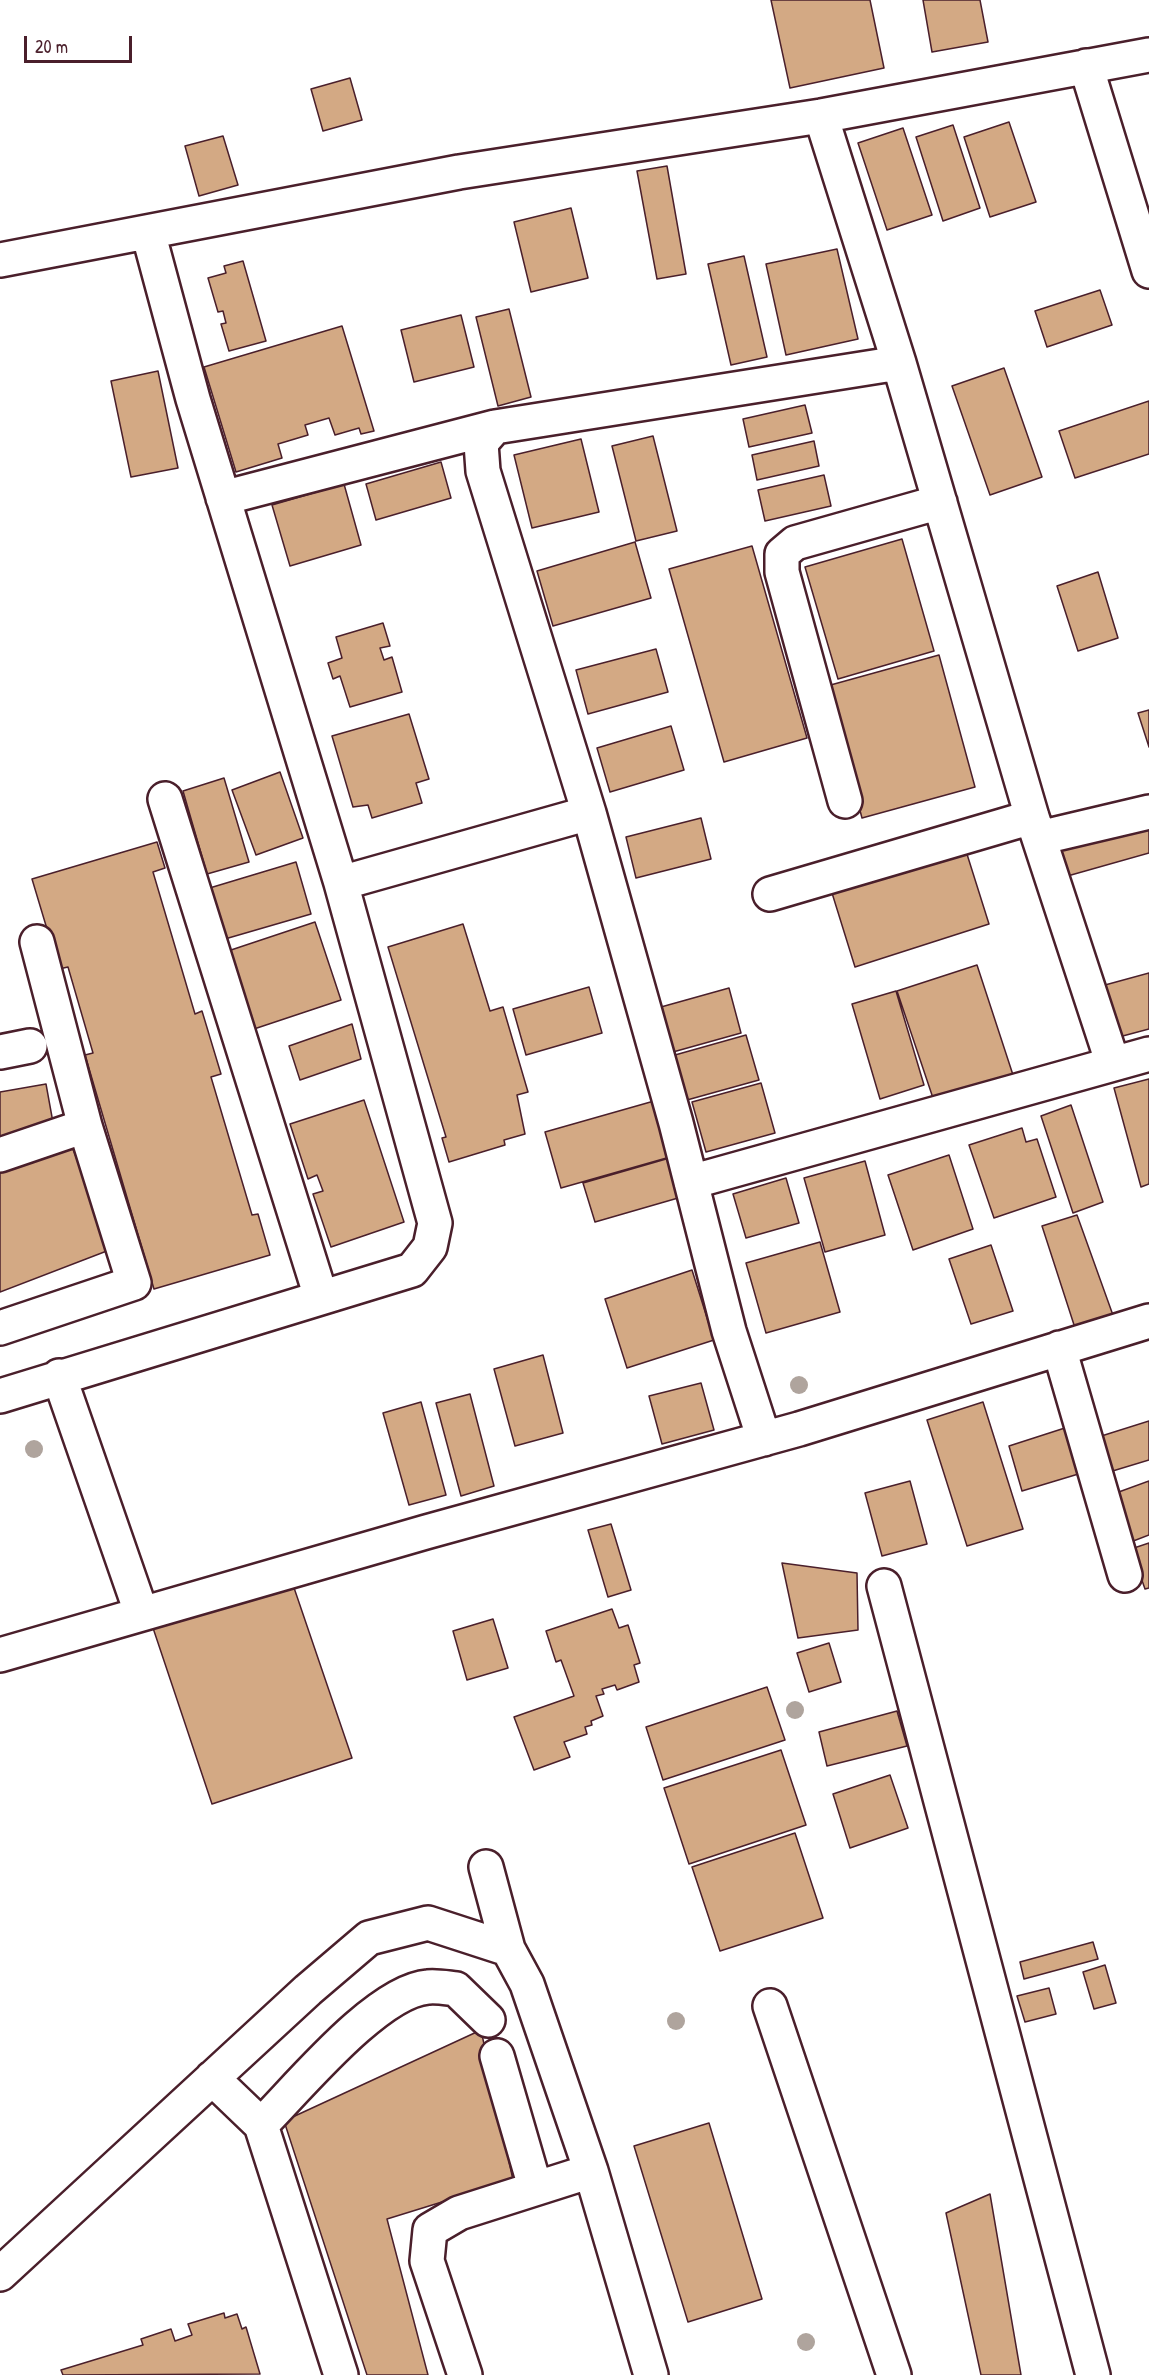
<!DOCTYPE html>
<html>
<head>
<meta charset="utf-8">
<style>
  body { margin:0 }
  #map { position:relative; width:1149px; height:2375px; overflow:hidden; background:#fff; font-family:"Patrick Hand",sans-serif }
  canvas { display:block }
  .scale { position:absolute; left:24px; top:36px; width:108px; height:27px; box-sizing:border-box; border:3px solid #4a1f2b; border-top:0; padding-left:8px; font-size:18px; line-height:21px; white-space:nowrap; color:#4a1f2b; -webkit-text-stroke:4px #fff; paint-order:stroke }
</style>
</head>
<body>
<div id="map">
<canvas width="1149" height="2375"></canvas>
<div class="scale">20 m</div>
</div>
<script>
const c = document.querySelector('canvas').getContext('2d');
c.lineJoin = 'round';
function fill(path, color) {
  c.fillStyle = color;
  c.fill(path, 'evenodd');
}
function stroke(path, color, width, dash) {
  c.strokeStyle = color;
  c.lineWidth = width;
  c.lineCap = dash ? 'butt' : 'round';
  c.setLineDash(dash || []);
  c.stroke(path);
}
const building = new Path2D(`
  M771 0H870L884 68 790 88Z
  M923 0H980L988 42 932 52Z
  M350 78 362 120 323 131 311 89Z
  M1009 122 1036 202 990 217 964 137Z
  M953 125 980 208 943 221 916 137Z
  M903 128 932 215 887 230 858 143Z
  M223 136 238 185 199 196 185 146Z
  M667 166 686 274 657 279 637 171Z
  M571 208 588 278 531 292 514 222Z
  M837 249 858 339 786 355 766 264Z
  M744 256 767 357 731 365 708 264Z
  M243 261 266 341 229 351 221 324 226 323 223 311 218 312 208 278 226 273 224 266Z
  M1100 290 1112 325 1047 347 1035 311Z
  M509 309 531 397 498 406 476 317Z
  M461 315 474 367 414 382 401 330Z
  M342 326 374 431 361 434 359 428 335 435 329 418 305 425 308 435 278 444 282 458 236 472 204 367Z
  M1004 368 1042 477 990 495 952 386Z
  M158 371 178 468 131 477 111 381Z
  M1149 401V454L1075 478 1059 431Z
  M805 405 812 433 749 447 743 419Z
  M653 436 677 531 636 541 612 446Z
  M581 439 599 512 532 528 514 455Z
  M814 441 819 466 757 480 752 455Z
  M441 462 451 498 376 520 366 484Z
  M824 475 831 506 765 521 758 490Z
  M344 484 361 545 290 566 272 505Z
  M902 539 934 651 838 679 805 567Z
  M635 542 651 598 553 626 537 571Z
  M752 546 807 738 724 762 669 569Z
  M1098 572 1118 638 1078 651 1057 586Z
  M383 623 390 646 380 648 384 660 392 657 402 692 350 707 340 676 333 679 328 663 342 658 336 637Z
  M656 649 668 692 588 714 576 670Z
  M939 655 975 787 862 818 827 686Z
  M1149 710V747L1138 713Z
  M409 714 429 779 416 783 422 803 372 818 368 805 353 807 332 736Z
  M671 726 684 770 610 792 597 748Z
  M280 772 303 838 256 855 232 790Z
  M224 778 249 862 207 874 183 791Z
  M1149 817V853L1064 877 1055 843Z
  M701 818 711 859 636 878 626 837Z
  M157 842 165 868 153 872 195 1014 202 1011 221 1074 211 1077 252 1215 258 1214 270 1255 154 1289 85 1055 93 1053 68 967 59 969 32 879Z
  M966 851 989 924 855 967 832 893Z
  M296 862 311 914 218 941 203 890Z
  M315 922 341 1000 245 1032 219 954Z
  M463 924 490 1011 503 1007 528 1092 517 1095 525 1134 504 1140 505 1145 449 1162 442 1138 446 1137 388 947Z
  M977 965 1014 1078 935 1104 897 991Z
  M1149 973V1029L1119 1037 1105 985Z
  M589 987 602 1033 526 1055 513 1009Z
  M729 988 741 1033 673 1052 661 1007Z
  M896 991 924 1085 880 1099 852 1004Z
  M352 1024 361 1059 300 1080 289 1046Z
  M746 1035 759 1080 687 1100 675 1055Z
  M1149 1079V1184L1141 1187 1114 1088Z
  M761 1083 775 1133 706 1152 692 1102Z
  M46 1084 54 1128 0 1137V1092Z
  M364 1100 404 1222 331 1247 313 1194 323 1191 317 1175 308 1179 290 1124Z
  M654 1101 670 1157 561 1188 545 1132Z
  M1071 1105 1103 1202 1073 1213 1041 1116Z
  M1022 1128 1026 1142 1037 1139 1056 1197 994 1218 969 1145Z
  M71 1144 112 1249 0 1292V1170Z
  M949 1155 973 1229 913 1250 888 1175Z
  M673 1157 685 1196 595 1222 583 1183Z
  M865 1161 885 1235 825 1252 804 1178Z
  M786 1178 799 1223 746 1238 733 1194Z
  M1077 1215 1114 1318 1076 1331 1042 1226Z
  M820 1242 840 1312 766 1333 746 1263Z
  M991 1245 1013 1311 971 1324 949 1259Z
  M692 1270 714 1340 627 1368 605 1299Z
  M543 1355 563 1433 515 1446 494 1369Z
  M701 1383 714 1430 662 1444 649 1396Z
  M470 1394 494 1486 461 1496 436 1403Z
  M421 1402 446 1495 409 1505 383 1413Z
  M983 1402 1023 1529 967 1546 927 1420Z
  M1149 1421V1460L1106 1473 1095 1438Z
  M1071 1426 1085 1472 1022 1491 1009 1446Z
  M910 1481 927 1544 882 1556 865 1493Z
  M1149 1481V1535L1123 1545 1105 1497Z
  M611 1524 631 1590 608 1597 588 1530Z
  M1149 1543V1588L1145 1589 1131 1549Z
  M782 1563 857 1573 858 1630 798 1638Z
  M290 1576 352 1758 212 1804 150 1619Z
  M612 1609 619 1628 628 1625 640 1663 634 1665 639 1682 617 1690 615 1685 602 1689 604 1694 596 1696 603 1716 591 1721 592 1725 585 1727 587 1734 564 1742 570 1757 534 1770 514 1717 574 1696 561 1660 556 1662 546 1631Z
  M493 1619 508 1668 467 1680 453 1631Z
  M829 1643 841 1682 809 1692 797 1653Z
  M767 1687 785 1740 663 1780 646 1727Z
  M897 1711 907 1746 827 1766 819 1732Z
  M781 1750 806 1825 689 1864 664 1788Z
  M890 1775 908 1828 850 1848 833 1794Z
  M795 1833 823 1918 720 1951 692 1867Z
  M1093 1942 1098 1959 1024 1979 1020 1962Z
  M1105 1965 1116 2003 1094 2009 1083 1972Z
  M1049 1988 1056 2014 1025 2022 1017 1996Z
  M481 2030 513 2180 387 2219 428 2375H367L284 2121Z
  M709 2123 762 2299 688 2322 634 2146Z
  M990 2194 1021 2375H981L946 2213Z
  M224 2313 225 2318 237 2314 242 2329 246 2327 260 2374 63 2375 61 2370 143 2345 141 2339 171 2329 175 2341 192 2335 188 2324Z`);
fill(building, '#d3a984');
stroke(building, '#4a1f2b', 1.5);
const minor = new Path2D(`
  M1086 66 1149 271
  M821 116 899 363 1032 817 1113 1064
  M0 260 459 172 821 116 1149 55
  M223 498 495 427
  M165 799 321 1297
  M845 801 782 572V554L795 543 940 502
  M1039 838 1149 812
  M341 883 589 813
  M770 894 1032 817
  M0 1052 30 1046
  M0 1155 85 1126
  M691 1182 1149 1054
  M0 1328 134 1283 85 1126 37 942
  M1059 1348 1125 1575
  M59 1376 141 1612
  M0 1396 412 1270 430 1247 435 1223 341 883 193 399 148 232
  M764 1439 729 1331 676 1123 589 813 483 471 481 443 495 427 899 363
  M884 1586 1093 2375
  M0 1655 426 1532 799 1429 1149 1321
  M486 1867 508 1949 527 1984 591 2171 651 2375
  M770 2006 894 2375
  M497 2056 535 2187
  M212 2078 261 2125 341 2375
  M261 2125C298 2088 377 1991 428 1987 437 1986 447 1988 456 1989L488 2020
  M0 2274 308 1990 369 1938 428 1923 508 1949
  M465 2375 427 2261 430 2230 459 2213 591 2171`);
stroke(minor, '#4a1f2b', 38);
stroke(minor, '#fff', 33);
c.fillStyle = '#afa49d';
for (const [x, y] of [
  [799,1385],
  [34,1449],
  [795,1710],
  [676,2021],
  [806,2342]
]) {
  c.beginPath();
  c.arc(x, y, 9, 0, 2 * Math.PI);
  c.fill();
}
</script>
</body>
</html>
